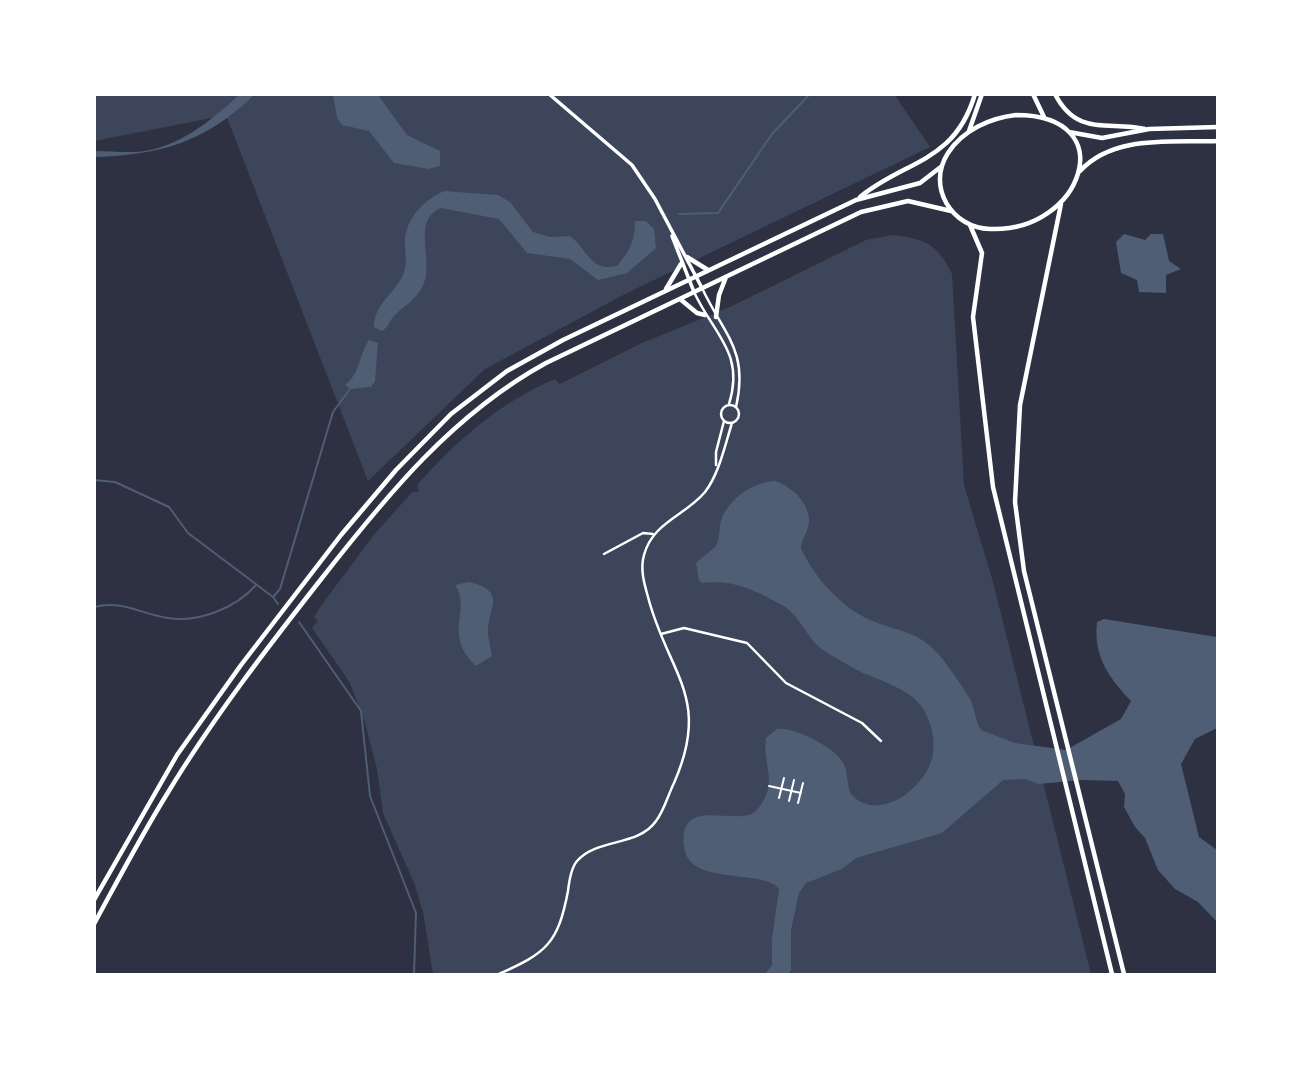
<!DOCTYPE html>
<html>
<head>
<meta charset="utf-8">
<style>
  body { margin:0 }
  #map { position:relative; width:1312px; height:1069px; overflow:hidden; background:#2d3142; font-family:Lato,sans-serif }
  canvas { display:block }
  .frame { position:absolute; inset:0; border:96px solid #fff; pointer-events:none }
</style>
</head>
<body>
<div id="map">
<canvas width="1312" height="1069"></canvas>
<div class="frame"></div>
</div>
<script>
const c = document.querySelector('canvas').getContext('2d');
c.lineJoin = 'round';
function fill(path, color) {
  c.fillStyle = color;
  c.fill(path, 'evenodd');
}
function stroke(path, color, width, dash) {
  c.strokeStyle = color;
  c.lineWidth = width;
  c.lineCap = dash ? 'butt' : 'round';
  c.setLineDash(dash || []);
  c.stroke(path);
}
fill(new Path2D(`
  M894 94 930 147 627 293 485 369 368 481 226 115 95 141V95Z
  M893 235C925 239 938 244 952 274L964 485 993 582 1091 974H433L423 912 414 883 383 813 377 769 364 720 350 683 312 628 318 621 314 617 320 607 373 536 412 492 419 491 417 485C457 440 500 402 555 379L560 384 642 343 730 307 866 240Z`), '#3c4559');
fill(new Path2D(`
  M239 95H254C206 142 160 155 95 157V151C113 151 132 154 150 150 184 143 214 118 239 95Z
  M333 95H378L407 135 440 151V166L429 169 394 163 369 131 342 125 337 118Z
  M444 191 498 195 510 202 533 232 550 237 570 236C588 249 589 272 617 266 630 251 635 240 635 221H646L654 229 656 248 627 273 598 280 570 259 527 253 499 219 441 208C411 220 434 260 424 283 418 299 406 304 395 315 389 321 388 328 382 331L374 327C374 304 395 293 403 275 407 265 406 257 405 247 403 221 422 201 444 191Z
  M1124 234 1145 240 1151 234H1163L1169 261 1181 269 1166 275V293L1139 292 1137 280 1121 273 1116 242Z
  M369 340 378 343 375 381 371 387 350 389 345 385C360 374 359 355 369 340Z
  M775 481C791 486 810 503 809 522 809 531 801 539 801 548 813 576 842 608 870 620 898 632 918 630 940 656 947 664 965 690 970 699 975 709 975 720 981 730L1015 743 1066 750 1121 719 1131 701C1109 678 1093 656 1097 622L1104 619 1217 637V728L1195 739 1181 764 1199 837 1217 850V922L1198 902 1175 889 1158 870 1145 838 1135 827 1124 807 1125 794 1118 781 1081 780 1038 784 1026 779 1003 780 942 833 856 858 842 869 806 883 799 893 791 930V970L788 974H765L772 965V939L779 889C769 873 714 880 694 865 688 859 685 855 684 846 677 793 741 829 757 810 780 783 762 766 766 738L777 729C794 727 832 746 842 761 849 771 846 783 851 794 879 825 929 786 933 753 935 741 932 727 927 716 916 688 877 681 853 668 842 661 827 654 817 645 805 633 797 613 782 605 754 590 734 579 702 583L699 580 696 563 716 546C721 537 718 527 722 518 730 498 753 482 775 481Z
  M469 582C508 591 488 609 488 632 488 640 491 648 492 656L476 666C442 634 472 612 455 585Z`), '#4f5d75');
stroke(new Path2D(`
  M679 214 718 213 772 134 810 94
  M94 480 115 482 169 507 188 533 273 597 280 589 333 412 350 389
  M273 597 278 604
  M94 607C123 600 141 614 168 618 198 623 236 608 256 585
  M299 622 361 711 370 796 416 913 414 974`), '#4f5d75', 2);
stroke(new Path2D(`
  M769 786 801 793
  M779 798 784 778
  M789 801 794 780
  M798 803 803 783`), '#fff', 2);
stroke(new Path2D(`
  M702 288C724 335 749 350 736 407
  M694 292C714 335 745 353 729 404
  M721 414a9 9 0 1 1 18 0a9 9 0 1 1-18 0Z
  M716 465V452L724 421
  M604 554 643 533 653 534
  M661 634 684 628 747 643 786 683 862 723 881 741
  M499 974C546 953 558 944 568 891 569 882 571 868 577 861 597 838 638 847 656 821 664 811 668 795 674 783 712 697 668 674 648 597 644 583 640 569 644 555 653 522 685 516 705 492 719 474 725 445 732 423`), '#fff', 2.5);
stroke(new Path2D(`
  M549 94 632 165 655 199 702 288
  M672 236 694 292`), '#fff', 3.5);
stroke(new Path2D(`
  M1033 94 1044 117
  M1055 94C1077 137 1108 121 1145 129
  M1016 115C1124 115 1082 233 990 229 952 228 926 187 948 153 963 130 990 118 1016 115Z
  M969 131 982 94
  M1069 132 1102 138 1149 129 1218 127
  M1080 171C1114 134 1172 143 1218 141
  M860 197C905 160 955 163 975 94
  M1061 204 1020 405 1015 502 1024 571 1124 974
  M970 225 982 253 973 317 993 487 1112 974
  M687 257 708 270
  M666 289 681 264
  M680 299 697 313 705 315
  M716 317 719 295 726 277
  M94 900 177 755 241 665 341 535 396 470 451 414 507 371 563 340 856 200 920 183 942 166
  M94 924C118 880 141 836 167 794 213 718 267 648 322 578 387 495 453 414 546 363L861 212 908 201 951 211`), '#fff', 4.5);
</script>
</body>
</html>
